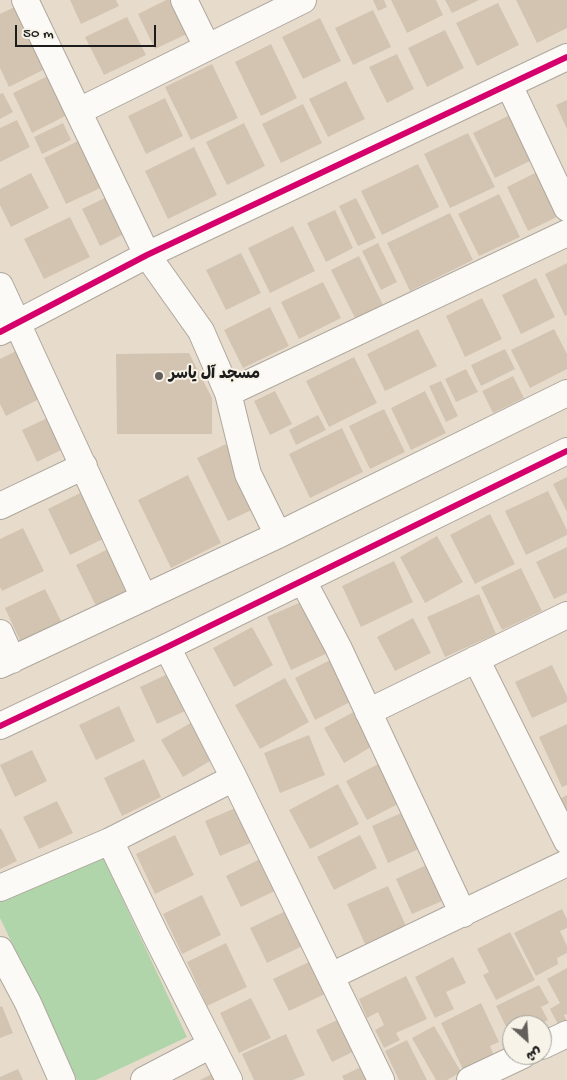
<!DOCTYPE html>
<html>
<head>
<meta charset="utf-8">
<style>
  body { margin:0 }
  #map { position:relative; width:567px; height:1080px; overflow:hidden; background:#e7dccc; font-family:"Gochi Hand","Playpen Sans Arabic",sans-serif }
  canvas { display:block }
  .north { position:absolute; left:502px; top:1015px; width:50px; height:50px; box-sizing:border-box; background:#f7f3e8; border:1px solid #9f9d96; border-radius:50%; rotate:154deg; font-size:14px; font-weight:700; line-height:20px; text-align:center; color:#1c1c1c }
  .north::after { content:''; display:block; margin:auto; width:18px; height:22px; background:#635f5a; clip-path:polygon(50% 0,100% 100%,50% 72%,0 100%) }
  .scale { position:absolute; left:15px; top:25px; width:141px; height:22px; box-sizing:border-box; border:2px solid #1c1c1c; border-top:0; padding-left:6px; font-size:15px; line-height:18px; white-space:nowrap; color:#1c1c1c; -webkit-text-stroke:4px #f7f3e8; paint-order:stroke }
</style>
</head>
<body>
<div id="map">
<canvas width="567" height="1080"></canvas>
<div class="north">ش</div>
<div class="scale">50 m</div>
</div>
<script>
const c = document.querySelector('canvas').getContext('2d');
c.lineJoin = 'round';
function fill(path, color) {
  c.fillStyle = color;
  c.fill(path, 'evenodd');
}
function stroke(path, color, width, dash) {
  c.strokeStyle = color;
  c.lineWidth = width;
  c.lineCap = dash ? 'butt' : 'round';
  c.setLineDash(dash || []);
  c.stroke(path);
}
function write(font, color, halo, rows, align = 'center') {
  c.font = font + ' "Gochi Hand","Playpen Sans Arabic",sans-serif';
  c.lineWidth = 4;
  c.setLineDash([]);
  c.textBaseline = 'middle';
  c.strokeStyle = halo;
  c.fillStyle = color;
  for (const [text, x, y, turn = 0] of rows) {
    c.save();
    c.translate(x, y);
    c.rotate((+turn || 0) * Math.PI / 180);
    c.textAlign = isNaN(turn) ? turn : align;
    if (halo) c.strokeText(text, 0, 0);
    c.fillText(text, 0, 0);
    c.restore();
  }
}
fill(new Path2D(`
  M101 853 187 1037 96 1080H77L0 918V901Z`), '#b1d5aa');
fill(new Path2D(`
  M70 0H116L119 6 81 24Z
  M166 0H179L193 31 155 49 138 14Z
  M373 0H384L387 7 378 11Z
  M391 0H436L443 15 407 33Z
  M445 0H479L452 13Z
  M516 0H567V28L537 43Z
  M498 3 519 45 477 66 456 23Z
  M21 4 51 66 9 87 0 68V14Z
  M373 10 391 47 353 65 335 28Z
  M127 17 146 55 104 75 85 37Z
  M320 18 341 61 303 79 282 37Z
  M445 30 464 68 427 87 408 48Z
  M271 44 297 98 261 116 235 62Z
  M397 54 414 89 387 103 369 67Z
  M212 64 238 118 191 140 165 87Z
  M52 74 71 113 32 133 13 93Z
  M346 81 365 119 328 137 309 99Z
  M3 93 13 112 0 119V94Z
  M165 98 183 136 146 154 128 116Z
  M567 100V129L556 105Z
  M303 104 322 143 281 163 262 124Z
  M514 113 536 158 495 178 473 133Z
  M17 120 30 147 0 162V128Z
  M63 123 71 140 42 154 34 137Z
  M244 123 265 166 227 185 206 142Z
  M468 133 495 187 450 208 424 154Z
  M86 137 109 184 66 204 44 158Z
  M194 147 217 195 168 219 145 171Z
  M418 164 439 207 382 235 361 191Z
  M543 169 565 213 528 231 507 187Z
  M31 173 49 208 11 227 0 205V189Z
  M113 194 130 231 100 246 82 209Z
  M499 194 520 237 479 256 458 214Z
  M356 198 376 238 358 246 339 206Z
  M335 210 353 248 326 262 307 223Z
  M450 213 473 260 410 291 387 243Z
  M70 217 90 257 44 279 24 239Z
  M293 226 315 271 270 293 248 248Z
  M378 243 397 282 381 290 362 251Z
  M241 253 261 293 226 310 206 270Z
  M359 256 383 305 355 318 331 270Z
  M567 263V315L565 316 545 274Z
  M536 278 555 317 521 334 502 295Z
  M323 282 341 318 299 339 281 302Z
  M482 298 502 339 465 357 446 316Z
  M270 307 289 346 243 368 224 330Z
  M418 329 437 366 385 391 367 354Z
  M554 329 567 354V369L530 388 511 350Z
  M505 349 515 369 481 386 471 365Z
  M18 350 41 398 6 416 0 404V359Z
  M189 353 212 398V434H117L116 354Z
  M354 357 377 403 329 427 306 381Z
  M466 369 478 392 456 402 445 379Z
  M513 376 524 398 493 413 482 391Z
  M441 381 458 416 446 422 429 386Z
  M275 391 292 424 270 435 254 401Z
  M425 391 446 433 411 450 391 408Z
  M384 409 405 452 370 469 349 426Z
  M56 414 71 445 37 462 22 430Z
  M318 415 326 430 296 445 289 430Z
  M342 428 363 472 310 498 289 454Z
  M226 444 256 508 228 521 197 458Z
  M188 475 221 543 171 568 138 500Z
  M567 477V512L553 484Z
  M548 491 567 530V535L526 555 505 511Z
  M82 492 105 538 70 555 48 509Z
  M490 514 515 564 475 584 450 535Z
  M23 528 44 571 2 591 0 587V539Z
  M437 536 463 582 425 603 400 557Z
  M567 547V593L554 599 536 562Z
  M110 548 130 590 96 606 76 565Z
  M394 561 413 602 361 627 342 586Z
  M521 568 542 611 502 630 481 587Z
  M45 589 63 625 22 645 5 608Z
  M479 594 496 634 445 657 427 617Z
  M308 599 332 651 291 670 267 617Z
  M413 618 431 653 395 671 377 637Z
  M252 627 273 665 234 687 213 648Z
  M330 660 350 702 315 720 295 678Z
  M552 665 567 696V702L532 718 515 682Z
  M176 670 194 707 157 724 140 687Z
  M285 678 309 722 260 749 235 705Z
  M119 706 135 741 96 760 79 725Z
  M357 710 376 744 344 763 324 728Z
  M194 721 215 758 183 777 161 740Z
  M567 724V785L562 787 539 737Z
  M309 735 325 775 280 793 264 753Z
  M32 750 47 781 15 797 0 765Z
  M144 759 161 797 122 816 104 778Z
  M382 762 402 802 367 820 346 781Z
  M338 784 359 824 310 849 289 810Z
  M567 795V816L558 800Z
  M57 801 73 833 39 849 23 817Z
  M240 806 255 841 220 856 205 821Z
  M408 810 425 846 388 863 372 826Z
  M1 828 17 861 0 869V829Z
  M175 835 194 875 155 894 136 854Z
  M360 835 377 868 334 890 317 857Z
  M266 856 281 888 241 907 226 876Z
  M433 862 449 898 412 914 396 879Z
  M388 886 406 926 365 944 347 904Z
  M202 895 221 935 182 954 163 914Z
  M292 908 309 943 267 963 250 928Z
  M562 909 567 919V928L560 931 567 946V953L557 958 558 964 536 976 514 933Z
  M510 932 535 980 496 1000 483 975 489 972 477 949Z
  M226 943 247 987 207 1006 187 962Z
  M453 957 466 983 446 992 454 1009 435 1018 415 977Z
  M309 962 325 994 289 1011 273 979Z
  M567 968V1014L564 1015 567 1022 560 1028 550 1009 560 1003 547 979Z
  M406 976 427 1019 396 1033 400 1040 384 1048 375 1030 384 1025 378 1012 367 1018 359 999Z
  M539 985 549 1003 541 1007 548 1020 537 1025H512V1039L496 1006Z
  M251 998 271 1038 239 1053 220 1013Z
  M481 1003 499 1042 490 1046 495 1058 467 1078 441 1023Z
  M2 1006 13 1033 0 1038V1007Z
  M352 1013 367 1045 332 1062 316 1030Z
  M434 1026 461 1072 447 1080H436L412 1038Z
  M286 1034 305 1075 293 1080H254L242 1054Z
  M407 1040 427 1080H399L385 1051Z
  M382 1057 393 1080H344L342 1076Z
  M18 1069 23 1080H0V1077Z
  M216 1072 220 1080H200Z`), '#d3c4b1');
const minor = new Path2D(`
  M25 0 147 255 201 331 228 393 248 474 278 535
  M184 0 207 47
  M509 85 567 208
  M79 111 303 0
  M0 286 144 598
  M0 332 147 255 567 57
  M228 393 567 233
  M0 506 84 466
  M303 581 338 647 463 914
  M0 633 12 660
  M167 647 234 778 381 1080
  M476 659 567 841
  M0 665 278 535 567 393
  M368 712 567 615
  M0 726 167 647 567 451
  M110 841 156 936 229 1080
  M0 888 110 841 234 778
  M0 950 28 1003 62 1080
  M331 976 567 863
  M542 1046 567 1034
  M144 1080 211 1045
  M470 1080 523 1055`);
stroke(minor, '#aea79d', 28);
stroke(minor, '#fbfaf7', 26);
stroke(new Path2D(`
  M0 332 147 255 567 57
  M0 726 167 647 567 451`), '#d6006c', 6);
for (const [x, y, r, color] of [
  [159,376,5,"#635f5a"]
]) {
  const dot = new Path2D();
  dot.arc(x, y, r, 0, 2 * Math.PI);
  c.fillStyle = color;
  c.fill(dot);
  stroke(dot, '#f7f3e8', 2);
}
write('bold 16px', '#1c1c1c', '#f7f3e8', [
  ["مسجد آل ياسر",169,376]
], 'left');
</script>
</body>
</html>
